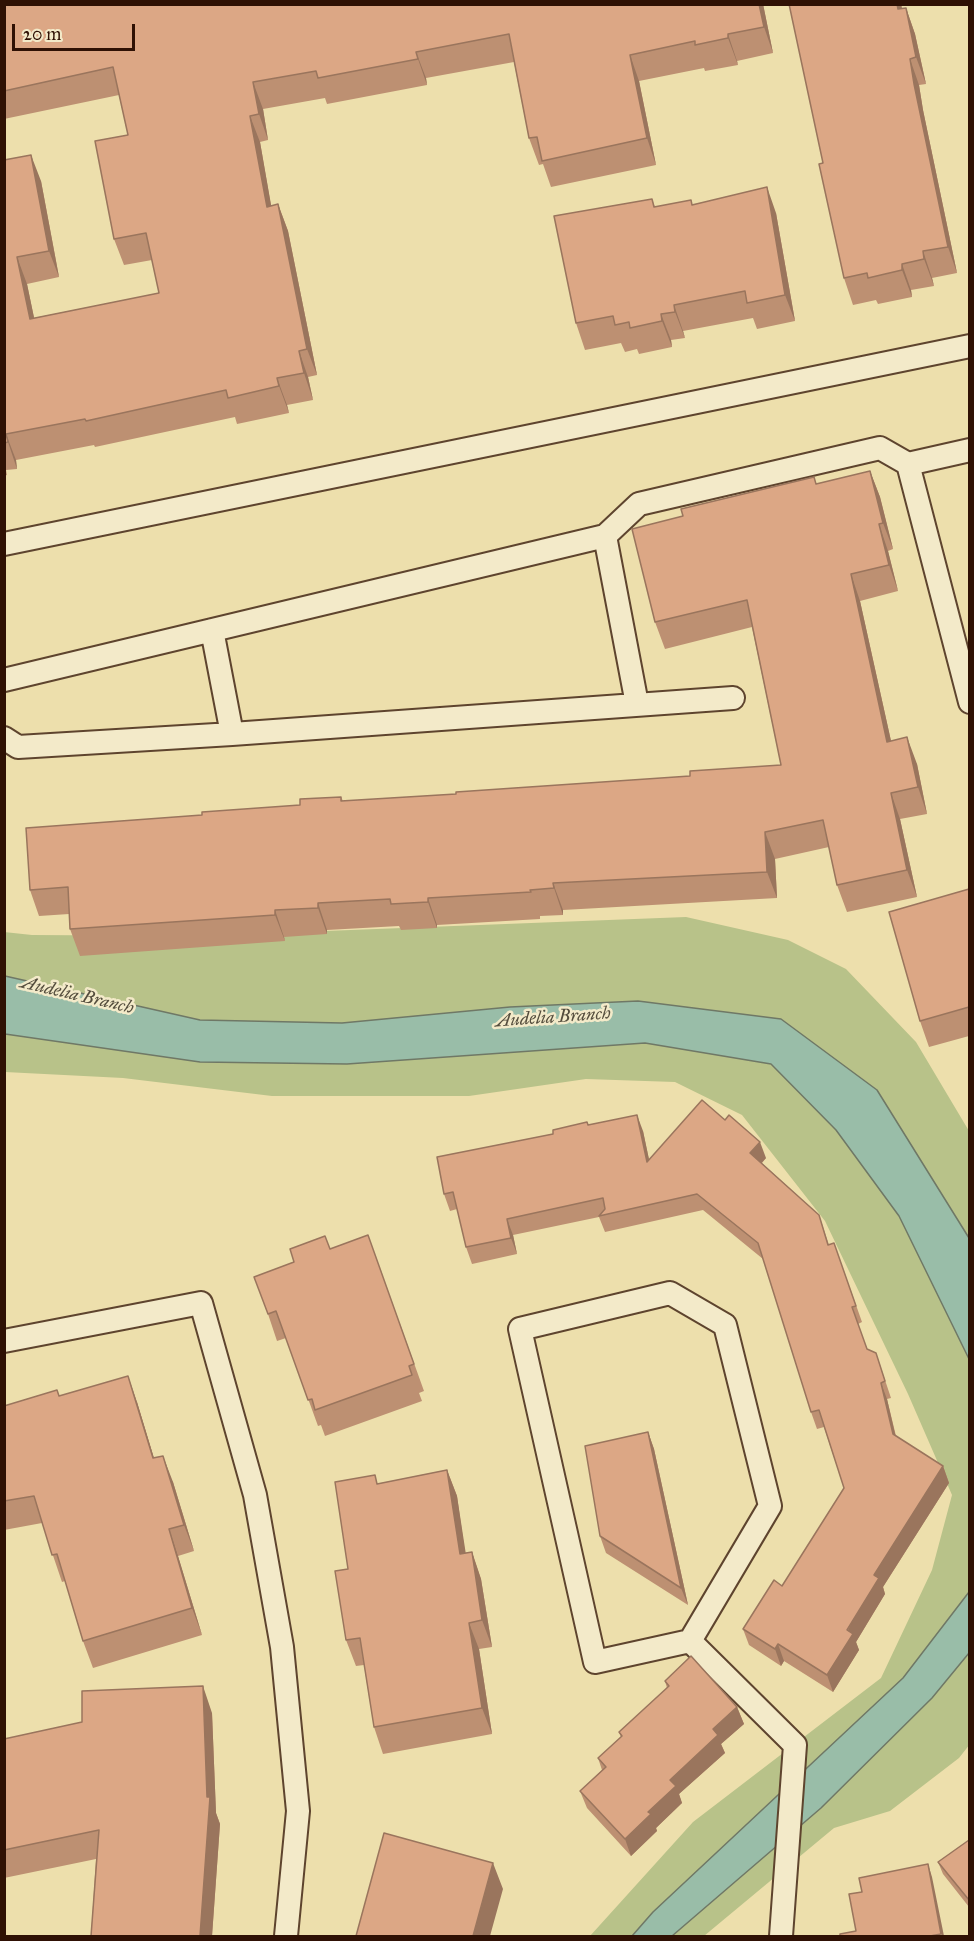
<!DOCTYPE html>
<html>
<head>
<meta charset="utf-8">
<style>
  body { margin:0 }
  #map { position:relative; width:974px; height:1941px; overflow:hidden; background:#eddfac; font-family:"IM FELL Great Primer",serif }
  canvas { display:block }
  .frame { position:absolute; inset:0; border:6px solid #2f1104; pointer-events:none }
  .scale { position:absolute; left:12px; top:24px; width:123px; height:27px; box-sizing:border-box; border:3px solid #2f1104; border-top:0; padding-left:8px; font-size:18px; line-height:21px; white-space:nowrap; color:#2f1104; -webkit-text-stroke:4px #f3eac9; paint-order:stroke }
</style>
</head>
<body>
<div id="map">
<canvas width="974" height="1941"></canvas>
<div class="frame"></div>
<div class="scale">20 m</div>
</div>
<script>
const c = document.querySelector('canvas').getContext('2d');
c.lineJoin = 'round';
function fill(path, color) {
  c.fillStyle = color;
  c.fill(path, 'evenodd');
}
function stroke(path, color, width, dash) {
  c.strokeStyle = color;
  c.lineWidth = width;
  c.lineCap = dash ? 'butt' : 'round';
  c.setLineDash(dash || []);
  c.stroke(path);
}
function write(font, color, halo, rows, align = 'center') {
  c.font = font + ' "IM FELL Great Primer",serif';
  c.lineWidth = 5;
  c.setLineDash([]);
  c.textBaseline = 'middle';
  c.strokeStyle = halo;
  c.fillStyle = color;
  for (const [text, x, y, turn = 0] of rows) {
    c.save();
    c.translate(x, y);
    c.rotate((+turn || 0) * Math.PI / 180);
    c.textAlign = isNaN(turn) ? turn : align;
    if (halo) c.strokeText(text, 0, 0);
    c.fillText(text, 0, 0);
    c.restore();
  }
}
fill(new Path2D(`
  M686 917 788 940 846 969 916 1042 969 1131 970 1744 959 1758 890 1811 834 1828 704 1936H590L693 1822 881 1678 932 1570 952 1495 908 1394 825 1221 742 1115 675 1082 586 1079 469 1096H272L123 1078 5 1072 4 932 32 935 196 936Z`), '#b8c289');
const water = new Path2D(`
  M5 976 200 1020 342 1023 510 1007 638 1001 781 1019 877 1090 969 1238V1359L899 1216 836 1130 771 1064 645 1043 347 1064 200 1062 5 1034Z
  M969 1592V1653L932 1698 821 1808 672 1936H632L653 1912 903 1678Z`);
fill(water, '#99bda8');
stroke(water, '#6f7866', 1.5);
const lane = new Path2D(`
  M908 464 970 702
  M605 536 637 704
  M4 544 970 346
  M212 630 232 734
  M4 680 605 536 639 504 880 448 908 464 970 450
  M4 738 18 747 232 734 733 698
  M670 1293 725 1325 770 1506 690 1641 595 1662 520 1329Z
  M4 1341 201 1303 255 1495 282 1647 298 1811 286 1936
  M690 1641 795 1745 781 1936`);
stroke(lane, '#5e442e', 26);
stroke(lane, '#f3eac9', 22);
fill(new Path2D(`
  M4 4H763L773 53 737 61 738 65 705 71 704 68 639 81 656 165 551 187 543 164 539 165 529 138 514 62 426 78 427 85 327 104 325 98 263 109 268 140 260 142 271 206 278 204 288 231 317 375 308 377 313 400 287 405 289 413 237 424 235 417 95 447 94 445 16 460 17 469 6 470 7 475 4 476V160L41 181 59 277 27 284 34 318 159 293 152 260 124 265 114 239 128 135 119 95 4 119Z
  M789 4H901L902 8H906L915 34 926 84 919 85 923 110 957 273 932 278 934 286 911 290 912 297 878 304 876 300 853 305 844 278 823 163Z
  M652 199 655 207 692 204 776 213 795 321 757 329 753 318 683 331 685 338 671 340 672 347 639 354 637 349 625 352 621 343 585 350 576 323Z
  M870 471 880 497 893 549 888 551 898 591 860 601 891 741 917 764 927 814 900 819 917 897 847 912 837 885 829 847 775 859 777 898 563 910V915L540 916V919L437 925V928L401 930 399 926 327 930V934L284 937 285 941 80 956 70 929 69 914 39 916 30 890 202 815 300 805 341 797 343 801 456 794 690 776 781 765 752 627 665 649 655 622 817 484Z
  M969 889V1036L929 1047 920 1021Z
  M588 1125 643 1131 649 1160 766 1158 762 1163 819 1215 829 1245 834 1243 862 1322 858 1324 867 1349 876 1353 891 1398 887 1399 896 1436 943 1466 949 1483 883 1587 885 1594 856 1642 859 1650 833 1692 784 1661 781 1666 749 1645 743 1629 782 1586 844 1488 824 1427 817 1429 811 1412 763 1259 703 1210 605 1232 599 1217 513 1235 517 1254 472 1264 466 1247 457 1209 450 1211 444 1194 553 1134Z
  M368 1235 424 1391 419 1393 422 1401 325 1436 321 1425 318 1426 286 1338 277 1341 268 1314 330 1249Z
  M59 1396 137 1402 154 1458 173 1482 194 1551 178 1556 202 1635 93 1668 83 1641 65 1581 62 1582 42 1523 4 1530V1406Z
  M648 1432 654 1449 688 1605 606 1553 600 1536Z
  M447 1470 457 1496 465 1553 472 1552 481 1579 492 1647 479 1649 492 1734 383 1754 374 1727 364 1665 356 1666 346 1640 378 1484Z
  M665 1681 737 1707 744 1724 721 1744 725 1753 679 1794 682 1803 656 1828 657 1831 631 1856 587 1808 580 1791 602 1770 598 1758 621 1737 619 1732 667 1688Z
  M212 1713 216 1813 220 1824 212 1936H91L96 1859 4 1878V1739Z
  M969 1840V1907L943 1874 938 1862Z`), '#bd9072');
fill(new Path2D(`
  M759 4H763L773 53 764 27Z
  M897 4H901L907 36 898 9Z
  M906 8 915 34 926 84 916 57Z
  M728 34 737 61 738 65 728 38Z
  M416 52 426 78 427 85 418 59Z
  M630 55 639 81 656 165 647 138Z
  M910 59 919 85 923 110 957 273 948 247 914 84Z
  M253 82 263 109 268 140 259 114Z
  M250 116 260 142 276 233 267 207Z
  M31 155 41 181 59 277 49 251Z
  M767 187 776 213 795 321 785 295Z
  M278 204 288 231 317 375 307 349Z
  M923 251 932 278 934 286 924 259Z
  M17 257 27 284 40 346 30 319Z
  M902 264 911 290 912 297 902 270Z
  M674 305 683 331 685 338 675 312Z
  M661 314 671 340 672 347 662 321Z
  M299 351 308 377 313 400 304 373Z
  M277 378 287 405 289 413 279 386Z
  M6 434 16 460 17 469 8 442Z
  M870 471 880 497 893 549 883 523Z
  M879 524 888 551 898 591 889 565Z
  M851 574 860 601 897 768 887 742Z
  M907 737 917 764 927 814 918 787Z
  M891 793 900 819 917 897 907 870Z
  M765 832 775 859 777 898 767 872Z
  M553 883 563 910V915L554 888Z
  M428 898 437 925V928L428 902Z
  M318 903 327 930V934L318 908Z
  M275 910 284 937 285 941 275 915Z
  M637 1115 643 1131 653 1178 647 1162Z
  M760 1142 766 1158 756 1169 750 1153Z
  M507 1219 513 1235 517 1254 511 1238Z
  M128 1376 137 1402 162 1485 153 1458Z
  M881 1383 887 1399 899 1451 893 1434Z
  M648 1432 654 1449 688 1605 681 1588Z
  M163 1456 173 1482 194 1551 184 1525Z
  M943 1466 949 1483 883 1587 885 1594 856 1642 859 1650 833 1692 827 1675 874 1575Z
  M447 1470 457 1496 470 1581 460 1554Z
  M169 1529 178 1556 202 1635 192 1608Z
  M472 1552 481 1579 492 1647 482 1620Z
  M469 1623 479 1649 492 1734 482 1708Z
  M778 1644 784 1661 781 1666 775 1649Z
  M203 1686 212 1713 216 1813 220 1824 212 1936H200L207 1797Z
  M737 1707 744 1724 721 1744 725 1753 679 1794 682 1803 656 1828 657 1831 631 1856 625 1839 648 1812 670 1780 713 1729Z
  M493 1863 503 1889 490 1936H473Z
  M928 1864 932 1877 944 1936H942L941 1934Z`), '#9a755d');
const building = new Path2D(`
  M4 4H759L764 27 728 34V38L695 45V41L630 55 647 138 542 161 537 137 529 138 509 34 416 52 418 59 318 78 316 71 253 82 259 114 250 116 267 207 278 204 307 349 299 351 304 373 277 378 279 386 228 398 226 390 86 421 85 419 6 434 8 442 4 443V160L31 155 49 251 17 257 30 319 159 293 146 233 114 239 95 141 128 135 113 67 4 91Z
  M789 4H897L898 9 906 8 916 57 910 59 914 84 948 247 923 251 924 259 902 264V270L868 278 867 273 844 278 819 164 823 163Z
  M767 187 785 295 747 303 745 291 674 305 675 312 661 314 662 321 630 328 629 322 615 325 613 316 576 323 554 216 652 199 654 207 691 200 692 205Z
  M870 471 883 523 879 524 889 565 851 574 887 742 907 737 918 787 891 793 907 870 837 885 823 820 765 832 767 872 553 883 554 888 530 890 531 892 428 898V902L391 904 390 899 318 903V908L275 910V915L70 929 68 887 30 890 26 828 202 815V812L300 805V799L341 797V801L456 794V792L690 776V771L781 765 747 600 655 622 632 529 683 516 681 509 814 477 816 484Z
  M969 889V1007L920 1021 889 912Z
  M702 1100 725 1120 729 1115 760 1142 750 1153 819 1215 828 1245 834 1243 856 1306 852 1307 867 1349 876 1353 885 1381 881 1383 893 1434 943 1466 874 1575 879 1578 847 1630 853 1634 827 1675 778 1644 775 1649 743 1629 774 1580 782 1586 844 1488 819 1410 811 1412 758 1243 697 1194 599 1216 605 1209 603 1198 507 1219 511 1238 466 1247 453 1192 444 1194 437 1157 553 1134V1130L587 1122 588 1125 637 1115 647 1162Z
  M368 1235 414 1364 409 1366 412 1375 315 1410 312 1399 308 1400 276 1311 268 1314 254 1277 294 1262 290 1249 325 1236 330 1249Z
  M128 1376 153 1458 163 1456 184 1525 169 1529 192 1608 83 1641 57 1554 52 1555 34 1496 4 1501V1406L57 1390 59 1396Z
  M648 1432 681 1588 600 1536 585 1446Z
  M447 1470 460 1554 472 1552 482 1620 469 1623 482 1708 374 1727 360 1638 346 1640 335 1571 348 1569 335 1482 375 1475 377 1484Z
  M691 1656 737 1707 713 1729 718 1735 670 1780 676 1786 648 1812 651 1814 625 1839 580 1791 606 1767 598 1758 622 1736 619 1732 669 1686 665 1681Z
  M203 1686 207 1797H210L200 1936H91L99 1830 4 1850V1739L82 1722V1691Z
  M384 1833 493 1863 473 1936H356Z
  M969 1840V1900L938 1862Z
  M928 1864 941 1934 930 1936H840V1934L856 1931 849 1894 862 1892 859 1878Z`);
fill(building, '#dca785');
stroke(building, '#9a755d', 1.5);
write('italic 18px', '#544d3d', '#f3eac9', [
  ["Audelia Branch",77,996,13],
  ["Audelia Branch",553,1018,-4]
]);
</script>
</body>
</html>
